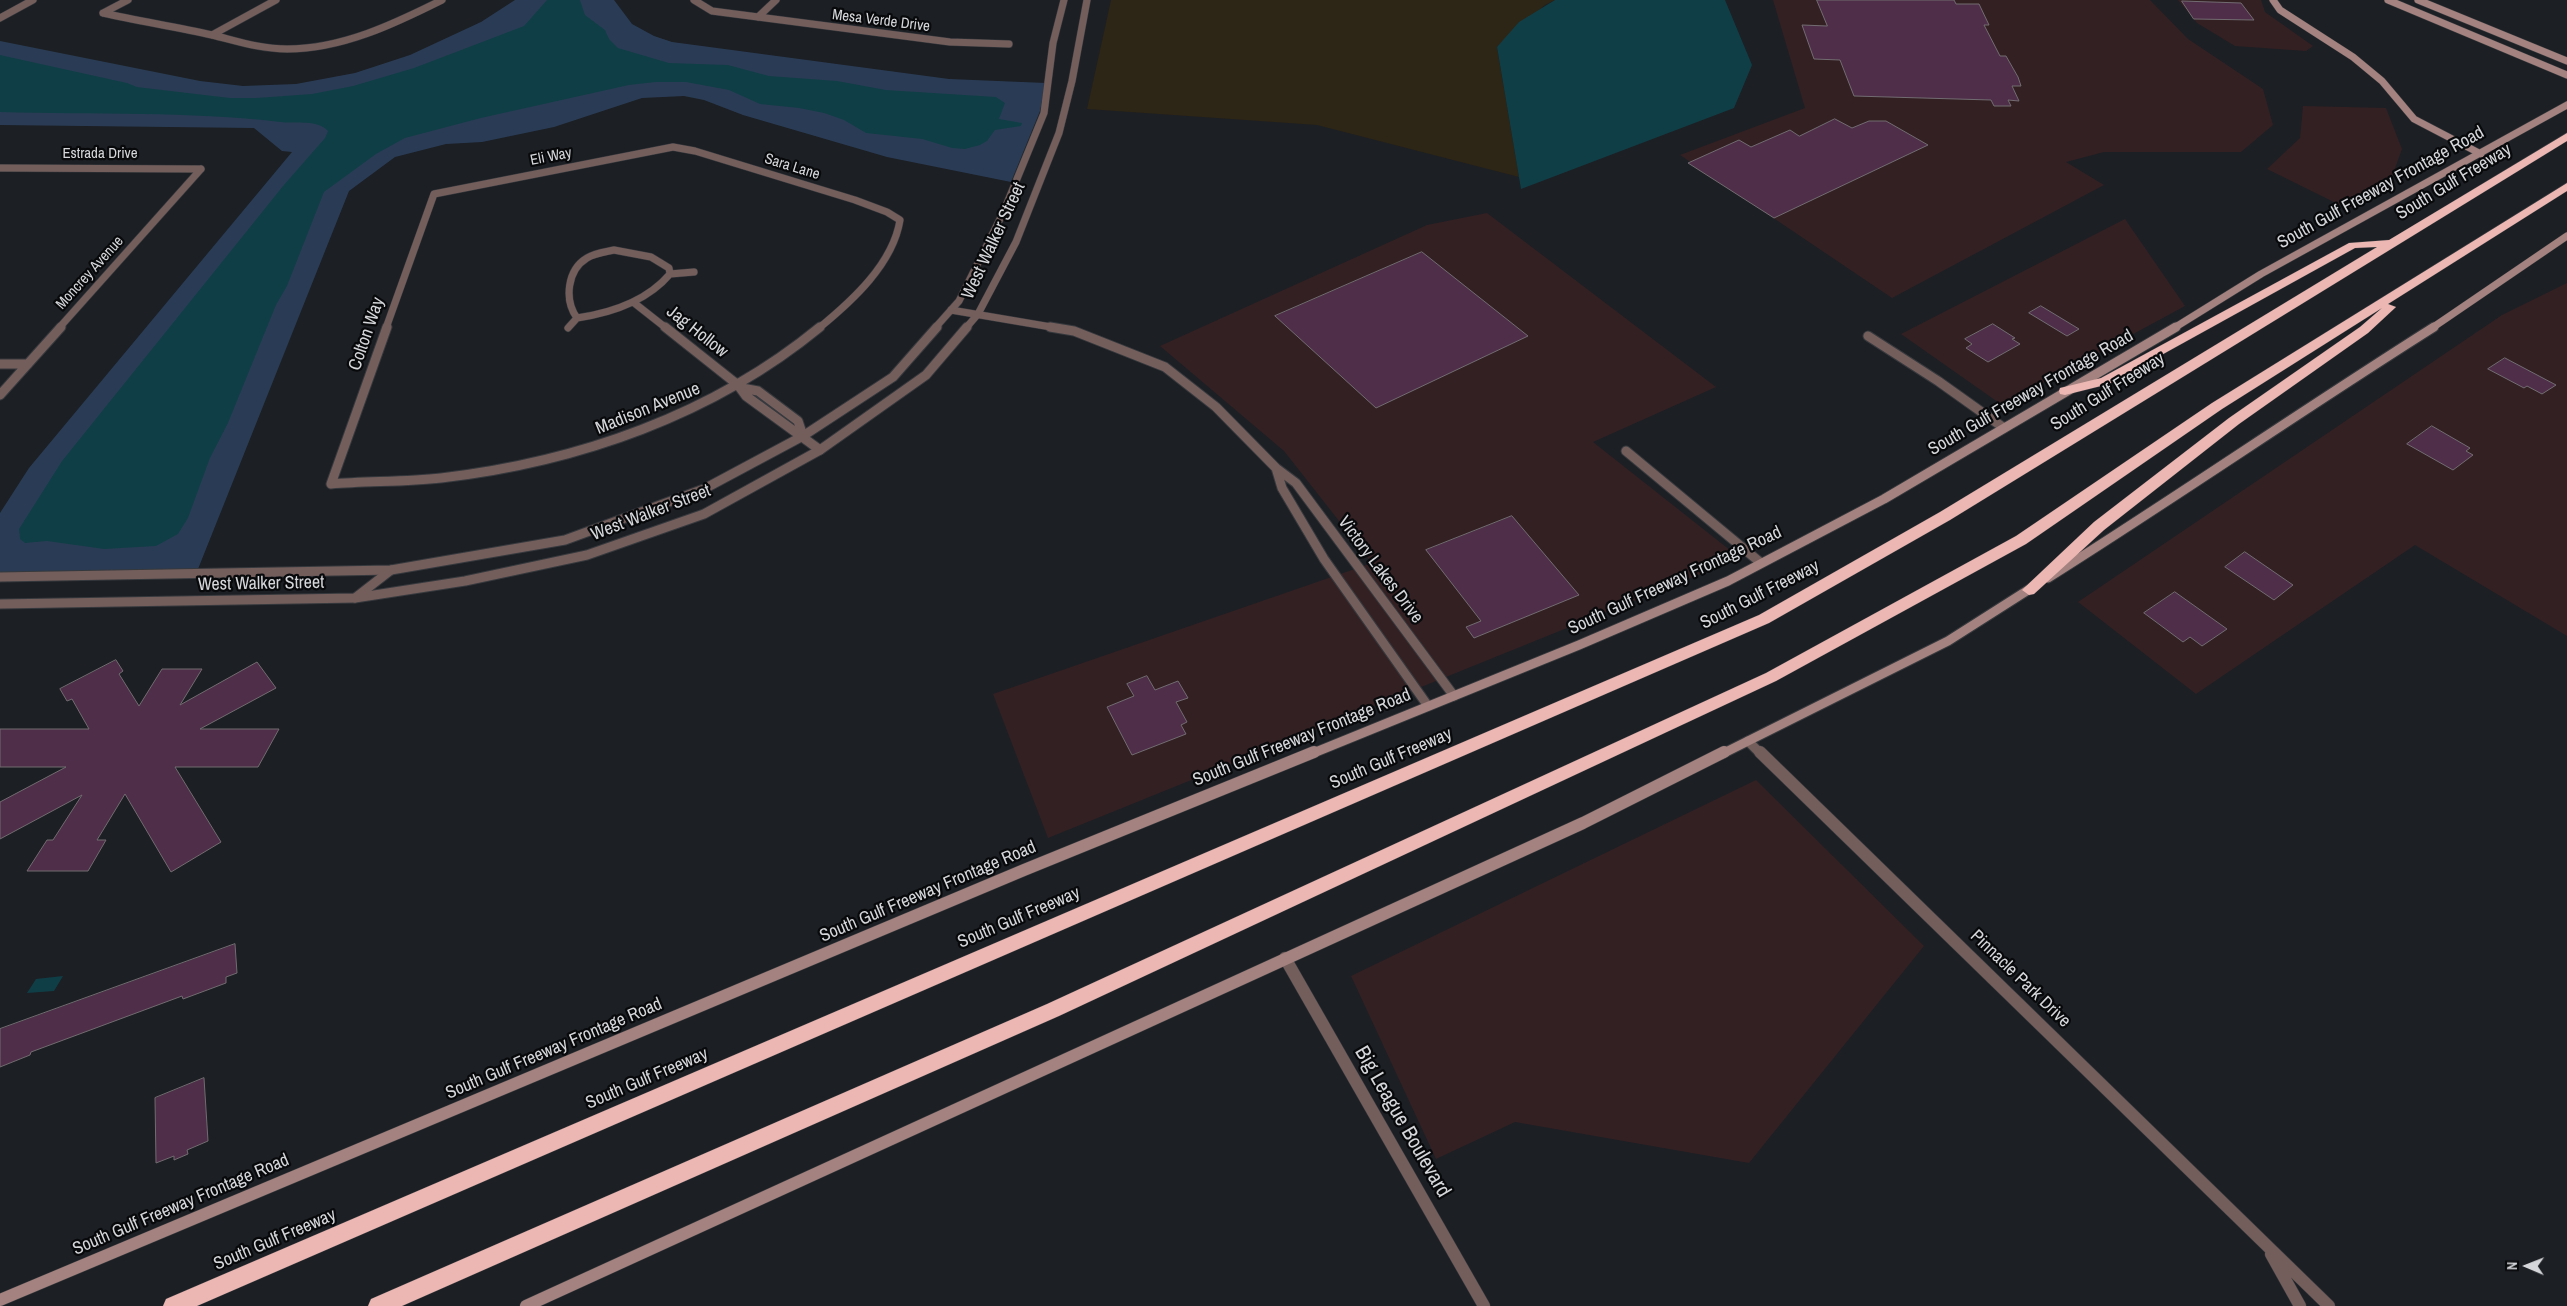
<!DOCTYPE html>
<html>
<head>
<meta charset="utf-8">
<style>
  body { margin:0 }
  #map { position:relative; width:2567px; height:1306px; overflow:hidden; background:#1c1f24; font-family:"Archivo Narrow",sans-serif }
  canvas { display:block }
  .north { position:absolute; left:2502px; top:1241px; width:50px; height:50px; -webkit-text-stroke:4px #08090b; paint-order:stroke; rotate:271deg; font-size:14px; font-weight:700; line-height:20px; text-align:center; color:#d4d6d9 }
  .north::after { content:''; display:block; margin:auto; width:18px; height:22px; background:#d4d6d9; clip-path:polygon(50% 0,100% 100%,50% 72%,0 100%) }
</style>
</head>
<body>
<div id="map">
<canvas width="2567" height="1306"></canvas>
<div class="north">N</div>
</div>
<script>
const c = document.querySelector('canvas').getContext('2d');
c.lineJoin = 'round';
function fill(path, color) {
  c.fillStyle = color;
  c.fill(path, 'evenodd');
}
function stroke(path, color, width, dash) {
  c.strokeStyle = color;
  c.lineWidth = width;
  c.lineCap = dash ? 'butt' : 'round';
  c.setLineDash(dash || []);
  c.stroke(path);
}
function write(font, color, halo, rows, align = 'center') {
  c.font = font + ' "Archivo Narrow",sans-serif';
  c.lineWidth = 4.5;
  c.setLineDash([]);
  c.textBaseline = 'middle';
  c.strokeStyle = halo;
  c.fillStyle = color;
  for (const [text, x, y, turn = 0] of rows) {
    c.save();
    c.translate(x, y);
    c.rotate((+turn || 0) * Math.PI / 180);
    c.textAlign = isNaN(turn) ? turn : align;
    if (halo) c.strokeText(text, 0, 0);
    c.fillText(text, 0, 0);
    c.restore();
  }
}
fill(new Path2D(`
  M1773 0H2150L2188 39 2263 89 2273 125 2241 152H2104L2066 162 2104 185 1892 298 1680 155 1805 108Z
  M2178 0H2261L2265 12 2313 46 2306 51 2235 46 2197 23Z
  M2303 106 2386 108 2402 149 2389 185 2348 209 2267 169 2300 138Z
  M1487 213 1716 387 1593 442 1740 558 1048 838 993 694 1372 563 1284 451 1160 346 1427 225Z
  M2125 219 2185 306 2002 405 1901 334Z
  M2567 283V636L2415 545 2196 694 2078 602 2502 315Z
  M1756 780 1924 946 1749 1163 1515 1122 1436 1159 1351 976Z`), '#332023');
fill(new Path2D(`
  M1111 0H1555L1545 5 1497 47 1519 177 1317 125 1087 109Z`), '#2d2515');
fill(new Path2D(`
  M515 0H614L632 24 654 36 672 42 949 79 1046 83 1040 111 1011 182 887 157 743 115 704 100 684 96 642 98 554 127 482 142 446 144 395 157 349 191 198 569 0 573V513L29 468 292 152 282 151 254 128 0 125V41L200 81 243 86 296 84 355 73 410 55 481 22Z`), '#2a3c55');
fill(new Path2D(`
  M547 0H580L585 15 605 30 609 39 618 48 669 63 728 65 769 76 837 81 886 90 996 97 1005 103 999 119 1022 123 1021 126 995 130 987 141 980 145 965 149 952 148 922 139 866 133 844 120 824 113 799 108 760 104 729 90 686 82H656L629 85 481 118 405 138 376 154 324 192 287 286 276 305 228 423 210 458 188 518 178 534 156 546 104 549 47 541 25 543 20 539 19 529 62 461 283 186 325 138 328 131C317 119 294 124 280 122 188 111 93 115 0 112V55L127 83 137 87 230 98H256L312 94 353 86 414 68 524 26Z
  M1555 0H1725L1752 65 1734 108 1521 189 1497 47 1519 22Z
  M63 976 54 991 27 993 36 979Z`), '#103e46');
const building = new Path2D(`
  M1817 0H1954L1956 4H1979L1989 25H1984L2000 56H2006L2018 77 2021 86H2012L2019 101 2008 100 2011 106H1994L1991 100 1854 96 1840 60 1814 59 1802 25 1827 26Z
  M2182 1 2241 3 2254 20 2194 19Z
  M1835 119 1852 128 1869 121H1886L1928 145 1774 218 1688 163 1739 140 1751 147 1790 130 1799 136Z
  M1422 252 1528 336 1376 408 1275 316Z
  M2041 306 2079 329 2067 336 2029 313Z
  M1993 324 2015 338 2012 339 2020 344 1988 362 1966 348 1972 344 1965 339Z
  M2505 358 2556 385 2542 394 2527 386 2524 388 2488 369Z
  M2432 426 2470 448 2466 451 2473 455 2453 470 2407 444Z
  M1512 516 1579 595 1474 638 1466 627 1481 621 1426 550Z
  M2245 552 2293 585 2274 600 2225 567Z
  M2175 592 2227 629 2202 646 2190 637 2183 642 2144 613Z
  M116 660 123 671 119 674 139 706 162 669H202L180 705 257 662 276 688 200 729H279L258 767H175L221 842 171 872 125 794 97 840H106L88 871H27L47 840H53L82 795 0 839V802L66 767H0V729H89L72 699 67 701 60 689Z
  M1147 676 1155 690 1178 681 1188 698 1176 702 1187 722 1181 725 1186 734 1132 755 1107 707 1134 696 1127 684Z
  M235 944 237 973 226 977V983L183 999 182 996 31 1052 30 1055 0 1067V1029Z
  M204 1078 208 1141 187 1150 188 1154 174 1160V1156L156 1163 155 1098Z`);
fill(building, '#4f2e49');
stroke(building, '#726c71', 1);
const minorFar2 = new Path2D(`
  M694 0 712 11 950 42 1009 44
  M103 13C139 21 176 27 212 35 237 41 260 49 287 49 342 49 394 24 442 0
  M103 13 128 0
  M758 17 776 0
  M212 35 276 0
  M0 168 201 169
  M614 250 651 257 669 268 670 274C647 301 611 313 577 318 564 300 567 270 587 258 595 253 605 252 614 250Z
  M670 274 694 272
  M633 302 666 328
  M951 310 1057 328
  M59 328 201 169
  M386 328 434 194 673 147 695 151 855 200 887 212 900 220C893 264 852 301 819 328
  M568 328 577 318`);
const minorFar1 = new Path2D(`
  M387 327 331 484C368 481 405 482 441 478 578 462 713 415 820 327
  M665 327 738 385 746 396 820 450
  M1050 327 1074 331 1165 367 1216 407 1276 468 1296 483 1454 696
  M1868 336 1938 381 2004 428
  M0 364H28
  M742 388 758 391 798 421 803 436
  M0 395 61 327
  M1626 451 1761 563
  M1276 468 1282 488 1324 559 1428 706
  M355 598 391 570
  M1748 741 1761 754`);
const minor = new Path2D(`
  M1760 752 2329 1306
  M2271 1254 2300 1306`);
const tertiaryFar2 = new Path2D(`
  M0 18 33 0
  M935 328 959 301 1003 213 1044 113 1053 43 1064 0
  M966 328 978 314 1016 242 1059 133 1072 81 1087 0`);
const tertiaryFar1 = new Path2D(`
  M0 577 391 570 565 540 704 489 803 436 893 377 937 327
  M0 604 355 598 465 581 587 555 704 514 820 450 926 375 967 327`);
const tertiary = new Path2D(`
  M1285 958 1484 1306`);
const secondaryFar2 = new Path2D(`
  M2273 0 2280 10 2353 57 2382 81 2414 119 2481 154
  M2388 0 2567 75
  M2418 0 2567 61
  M2174 328 2261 274 2567 105
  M2432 328 2567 236`);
const secondaryFar1 = new Path2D(`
  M2048 578C2178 496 2304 409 2434 327
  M1311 754 1579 645 1728 581 1884 499 2176 327
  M1722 754 1948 641 2036 585`);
const secondary = new Path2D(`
  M0 1300 1024 870 1314 752
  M526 1306 1583 823 1724 752`);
const motorway = new Path2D(`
  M2567 133V141L1950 520 1769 623 197 1306H163L166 1299 1759 615 1940 512 2377 247 2355 248 2109 384 2065 395 2060 394 2059 391 2060 388 2101 378 2349 243 2389 240Z
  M2567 183V191L2388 304 2396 307 2368 333 2239 424 2104 530 2034 594 2029 595 2022 590 2094 522 2229 418 2360 327 2382 308 2222 409 2026 544 1776 681 1059 1016 402 1306H368L371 1299 1047 1004 1766 673 2016 536 2212 403Z`);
stroke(minorFar2, '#36393d', 8);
stroke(minorFar1, '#36393d', 11);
stroke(minor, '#36393d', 13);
stroke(tertiaryFar2, '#36393d', 8);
stroke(tertiaryFar1, '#36393d', 11);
stroke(tertiary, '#36393d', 13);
stroke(secondaryFar2, '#36393d', 8);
stroke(secondaryFar1, '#36393d', 11);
stroke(secondary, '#36393d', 13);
stroke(motorway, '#36393d', 1);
stroke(minorFar2, '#745e5c', 7);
stroke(minorFar1, '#745e5c', 9);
stroke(minor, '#745e5c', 12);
stroke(tertiaryFar2, '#745e5c', 7);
stroke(tertiaryFar1, '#745e5c', 9);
stroke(tertiary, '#745e5c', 12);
stroke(secondaryFar2, '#a4827f', 7);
stroke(secondaryFar1, '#a4827f', 9);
stroke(secondary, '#a4827f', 12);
fill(motorway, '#ecb7b3');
write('15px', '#d4d6d9', '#08090b', [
  ["Mesa Verde Drive",881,21,7],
  ["Estrada Drive",100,154],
  ["Eli Way",551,157,-11],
  ["Sara Lane",792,167,17],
  ["Moncrey Avenue",90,273,-48]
]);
write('18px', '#d4d6d9', '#08090b', [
  ["South Gulf Freeway",2454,182,-31],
  ["South Gulf Freeway Frontage Road",2381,188,-29],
  ["West Walker Street",994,241,-65],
  ["Jag Hollow",697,332,38],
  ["Colton Way",367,334,-71],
  ["South Gulf Freeway",2108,392,-32],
  ["South Gulf Freeway Frontage Road",2031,393,-30],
  ["Madison Avenue",648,409,-22],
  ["West Walker Street",651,513,-21],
  ["Victory Lakes Drive",1380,570,53],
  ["South Gulf Freeway Frontage Road",1675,581,-25],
  ["West Walker Street",261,584,-1],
  ["South Gulf Freeway",1760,595,-27],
  ["South Gulf Freeway Frontage Road",1302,738,-22],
  ["South Gulf Freeway",1391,759,-23],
  ["South Gulf Freeway Frontage Road",928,892,-23],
  ["South Gulf Freeway",1019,918,-23],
  ["Pinnacle Park Drive",2020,979,44],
  ["South Gulf Freeway Frontage Road",554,1049,-23],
  ["South Gulf Freeway",647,1079,-23],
  ["South Gulf Freeway Frontage Road",181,1205,-23],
  ["South Gulf Freeway",275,1240,-23]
]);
write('21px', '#d4d6d9', '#08090b', [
  ["Big League Boulevard",1402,1122,60]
]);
</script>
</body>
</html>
